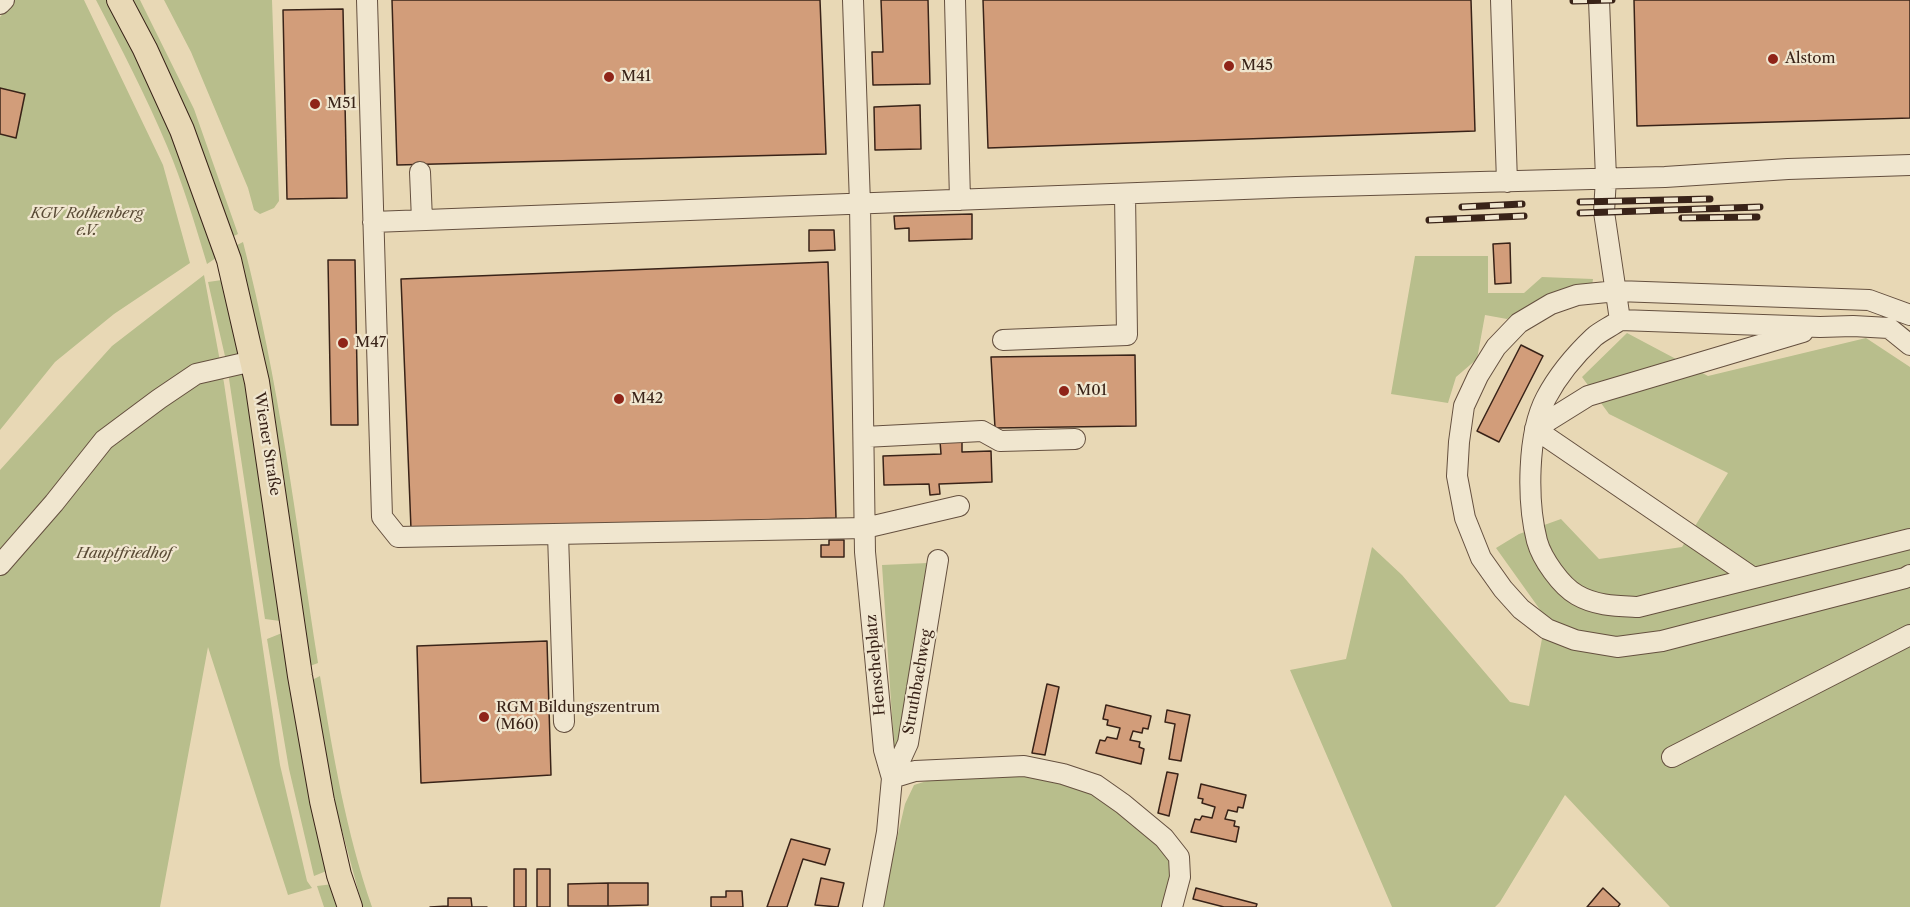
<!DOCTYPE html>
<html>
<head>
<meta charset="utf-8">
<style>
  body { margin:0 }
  canvas { display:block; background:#e8d8b5 }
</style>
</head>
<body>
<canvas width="1910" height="907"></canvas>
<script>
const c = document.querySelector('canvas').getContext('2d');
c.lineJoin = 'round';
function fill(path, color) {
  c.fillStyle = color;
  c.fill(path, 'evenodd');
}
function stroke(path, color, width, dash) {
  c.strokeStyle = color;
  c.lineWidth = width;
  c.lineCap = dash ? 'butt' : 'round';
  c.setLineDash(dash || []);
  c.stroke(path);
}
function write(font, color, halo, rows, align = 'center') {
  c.font = font + ' "Libre Caslon Text",serif';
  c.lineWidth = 4.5;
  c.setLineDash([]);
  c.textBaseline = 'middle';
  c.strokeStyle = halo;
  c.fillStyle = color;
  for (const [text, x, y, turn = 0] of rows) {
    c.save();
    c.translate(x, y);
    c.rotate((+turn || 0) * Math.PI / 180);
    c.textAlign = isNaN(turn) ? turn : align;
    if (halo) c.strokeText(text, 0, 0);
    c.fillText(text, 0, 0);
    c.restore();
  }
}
fill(new Path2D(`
  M15 0H84L163 165 190 263 114 314 55 362 0 430V17Z
  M96 0H107L144 71 179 144 216 258 207 264C195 224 183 184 167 146 146 96 121 48 96 0Z
  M128 0H140L194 109 238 234 228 239Z
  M164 0H272L279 201 274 208 260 214 254 210 248 188 191 52Z
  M243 242C279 380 296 522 318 663L310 666 235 246Z
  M1415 256H1488V293H1524L1542 277 1593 279 1592 286 1547 294 1507 319 1485 315 1477 359 1456 377 1448 403 1391 394Z
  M204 275 224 383 280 765 307 881 312 888 288 895 208 647 160 907H0V470L112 346Z
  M222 280 239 357 227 365 208 282Z
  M1627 333 1708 376 1866 338 1910 367V907H1670L1565 795 1500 902 1495 907H1392L1290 670 1346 659 1372 547 1402 575 1510 702 1529 706 1546 618 1496 548 1519 534 1561 519 1599 559 1682 547 1728 473 1609 414 1582 377Z
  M228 372H243L280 621 265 619Z
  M928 563 900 747H894L882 565Z
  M282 633 329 870 314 876 289 769 267 639Z
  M320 676C333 754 346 832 372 907H363L361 901 336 808 312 680Z
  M948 777C992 777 1053 770 1094 793 1123 809 1148 834 1172 858L1171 884 1164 907H881L905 804 914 785 930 780Z
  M333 884 340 907H324L317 886Z`), '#b8be8c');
const building = new Path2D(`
  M392 0H820L826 154 397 165Z
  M881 0H928L930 84 873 85 872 52H883Z
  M983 0H1471L1475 131 988 148Z
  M1634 0H1910V118L1637 126Z
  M343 9 347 198 287 199 283 10Z
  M0 88 25 94 16 138 0 134Z
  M920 105 921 149 875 150 874 107Z
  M972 214V239L909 241V228L895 229 894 216Z
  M809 230H834L835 250 809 251Z
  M1510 243 1511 283 1495 284 1493 244Z
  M328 260H355L358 425H331Z
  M828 262 836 518 411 529 401 279Z
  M1521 345 1543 356 1499 442 1477 431Z
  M1135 355 1136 426 995 428 991 357Z
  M962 440V452L991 451 992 482 939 484 940 494 930 495 929 484 884 485 883 456 941 454 940 441Z
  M829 540H844V557H821V545H829Z
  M547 641 551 775 421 783 417 646Z
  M1047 684 1059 687 1045 755 1032 753Z
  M1106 705 1151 716 1148 729 1143 728 1142 733 1133 731 1130 740 1140 742 1139 747 1144 749 1141 764 1096 753 1100 740 1105 741 1107 737 1117 739 1120 728 1107 725 1108 720 1103 719Z
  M1167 710 1190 715 1181 761 1169 759 1175 724 1165 722Z
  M1167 772 1178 774 1169 816 1158 813Z
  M1201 784 1246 795 1243 808 1238 807 1237 812 1228 810 1225 819 1235 821 1234 826 1239 827 1236 842 1191 832 1195 819 1200 820 1202 816 1212 818 1215 807 1202 803 1203 799 1198 798Z
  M791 839 830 849 825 865 803 859 787 907H767Z
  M514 869H526V907H514Z
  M537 869H550V907H537Z
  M821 878 844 883 838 907 815 905Z
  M608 883H648V905L608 906Z
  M608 883V906H568V884Z
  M1196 888 1257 904 1256 907H1224L1193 899Z
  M1603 888 1620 904 1618 907H1587Z
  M726 891H742L743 907H711V897H726Z
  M448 898H471L472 907H487H430L448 906Z`);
fill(building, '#d29d7a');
stroke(building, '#392318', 1.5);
const minor = new Path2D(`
  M367 0 382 517 398 537 865 528 959 506
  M853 0 860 204 865 552 884 750 892 778
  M955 0 960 200
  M1501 0 1507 182
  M1599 0 1606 178 1604 212 1620 320 1820 327 1853 326 1889 328 1910 345
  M0 4 4 0
  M420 172 422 220
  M373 222 1296 187 1665 177 1788 169 1910 165
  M1910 315 1869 300 1617 291 1577 295 1551 304 1519 323 1496 347 1478 376 1464 406 1459 442 1457 476 1465 518 1481 558 1503 589 1521 609 1547 629 1575 640 1617 647 1662 641 1905 578 1910 575
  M1620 320C1612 326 1601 331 1594 337 1576 354 1557 377 1546 398 1527 434 1527 502 1537 541 1542 559 1561 586 1577 595 1596 606 1617 606 1638 607L1910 539
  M1003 340 1127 335 1125 194
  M864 437 982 431 1000 441 1075 439
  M558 534 564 722
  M0 565 54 503 104 440 159 399 196 374 253 361
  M1752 577 1535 429 1588 396 1803 332
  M1672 757 1910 635
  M892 778 915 771 1024 766 1063 774 1096 785 1123 804 1164 838 1179 857 1180 877 1172 907
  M873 907 887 832 892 778 908 743 938 560`);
const major = new Path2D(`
  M119 0 145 49 182 130 229 260 257 382 300 676 322 801 339 875 350 907`);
stroke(minor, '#65503f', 22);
stroke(major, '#392318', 26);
stroke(minor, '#f0e6cf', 20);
stroke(major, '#e8d8b5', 24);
const rail = new Path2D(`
  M1573 1 1612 0
  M1580 202 1710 199
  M1462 207 1522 204
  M1580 213 1760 207
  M1682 218 1757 217
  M1429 220 1524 216`);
stroke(rail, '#392318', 7);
stroke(rail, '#f0e6cf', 4.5, [14]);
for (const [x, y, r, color] of [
  [1773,59,6,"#8f2418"],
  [1229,66,6,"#8f2418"],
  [609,77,6,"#8f2418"],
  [315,104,6,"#8f2418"],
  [343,343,6,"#8f2418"],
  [1064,391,6,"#8f2418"],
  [619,399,6,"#8f2418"],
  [484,717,6,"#8f2418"]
]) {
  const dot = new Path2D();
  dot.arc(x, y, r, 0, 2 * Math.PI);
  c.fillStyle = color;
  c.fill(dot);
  stroke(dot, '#f0e6cf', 2);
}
write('15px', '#392318', '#f0e6cf', [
  ["Alstom",1785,59],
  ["M45",1241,66],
  ["M41",621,77],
  ["M51",327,104],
  ["M47",355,343],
  ["M01",1076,391],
  ["M42",631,399],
  ["RGM Bildungszentrum",496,708],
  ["(M60)",496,725]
], 'left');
write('italic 15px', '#594a35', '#f0e6cf', [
  ["KGV Rothenberg",87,214],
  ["e.V.",87,231],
  ["Hauptfriedhof",124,554]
]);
write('15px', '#392318', '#f0e6cf', [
  ["Wiener Straße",267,444,81],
  ["Henschelplatz",876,665,-95],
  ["Struthbachweg",918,682,-80]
]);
</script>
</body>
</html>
